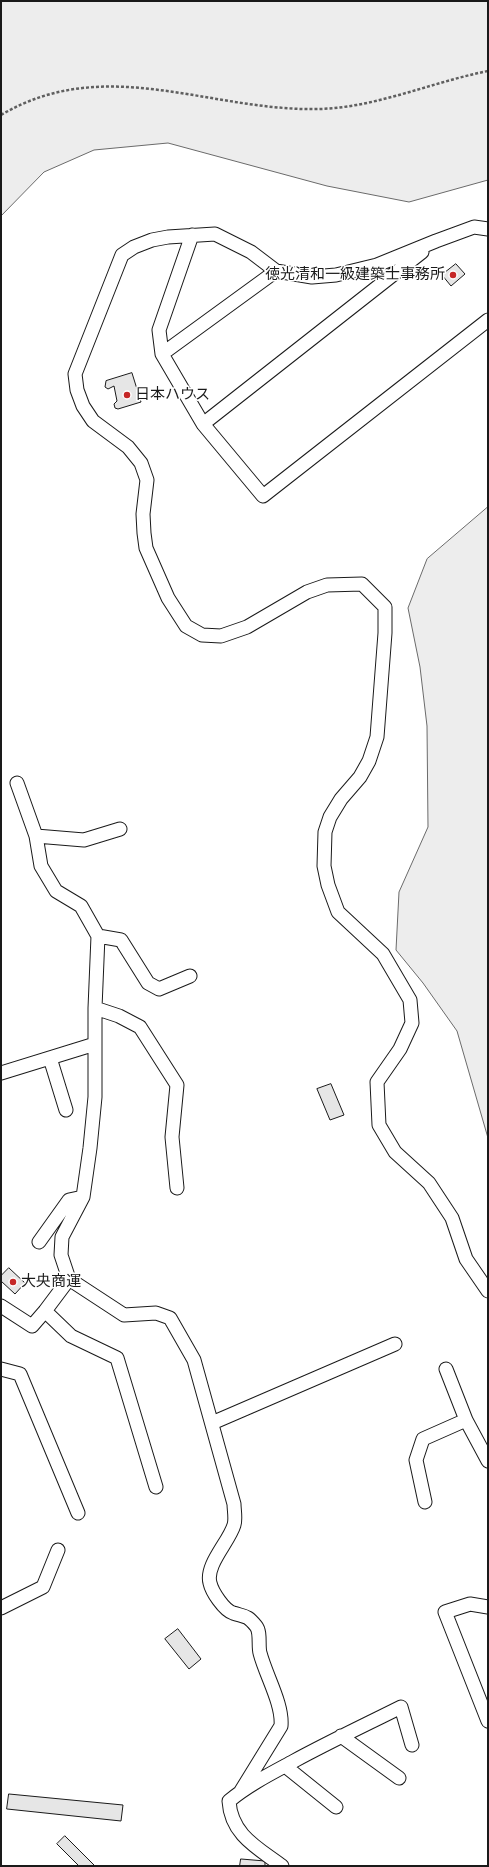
<!DOCTYPE html>
<html>
<head>
<meta charset="utf-8">
<style>
  body { margin:0 }
  #map { position:relative; width:489px; height:1867px; overflow:hidden; background:#fff; font-family:Cabin,sans-serif }
  canvas { display:block }
  .frame { position:absolute; inset:0; border:2px solid #1a1a1a; pointer-events:none }
</style>
</head>
<body>
<div id="map">
<canvas width="489" height="1867"></canvas>
<div class="frame"></div>
</div>
<script>
const c = document.querySelector('canvas').getContext('2d');
c.lineJoin = 'round';
function fill(path, color) {
  c.fillStyle = color;
  c.fill(path, 'evenodd');
}
function stroke(path, color, width, dash) {
  c.strokeStyle = color;
  c.lineWidth = width;
  c.lineCap = dash ? 'butt' : 'round';
  c.setLineDash(dash || []);
  c.stroke(path);
}
function write(font, color, halo, rows, align = 'center') {
  c.font = font + ' Cabin,"Noto Sans JP",sans-serif';
  c.lineWidth = 3;
  c.setLineDash([]);
  c.textBaseline = 'middle';
  c.strokeStyle = halo;
  c.fillStyle = color;
  for (const [text, x, y, turn = 0] of rows) {
    c.save();
    c.translate(x, y);
    c.rotate((+turn || 0) * Math.PI / 180);
    c.textAlign = isNaN(turn) ? turn : align;
    if (halo) c.strokeText(text, 0, 0);
    c.fillText(text, 0, 0);
    c.restore();
  }
}
const built = new Path2D(`
  M1 1H488V180L409 202 327 186 168 143 94 150 44 172 1 216Z
  M488 507V1138L457 1031 423 983 396 950 399 892 428 827 427 726 420 667 408 608 427 559Z`);
fill(built, '#ededed');
stroke(built, '#6a6a6a', 1);
const building = new Path2D(`
  M456 264 465 274 451 286 442 275Z
  M132 373 141 402 118 409 115 408 114 404 117 401 114 386 108 389 105 387 106 381Z
  M331 1084 344 1115 330 1120 317 1089Z
  M9 1268 25 1283 15 1294 1 1281V1276Z
  M178 1629 201 1659 189 1669 165 1639Z
  M9 1794 123 1805 121 1821 7 1809Z
  M65 1836 95 1866H79L57 1844Z
  M241 1859 265 1861V1866H240Z`);
fill(building, '#e6e6e6');
stroke(building, '#1a1a1a', 1);
const street = new Path2D(`
  M488 229 474 227 436 241 377 265 336 275 312 277 276 271 251 252 215 234 168 237 152 240 134 247 122 255 75 374 77 390 83 406 93 421 128 447 141 463 147 480 143 514 144 533 146 548 168 598 186 626 202 635 221 636 247 627 307 592 327 585 362 584 385 607V633L377 737 369 761 360 777 341 799 330 817 325 832 324 866 328 885 338 912 383 954 410 1000 412 1023 400 1049 377 1082 379 1125 395 1152 429 1183 452 1218 466 1259 488 1291
  M192 235 159 330 162 354 203 424 263 496 488 320
  M162 354 276 271
  M203 424 422 252
  M17 783 36 836 41 866 56 891 81 906 98 936 95 1008V1097L90 1148 83 1197 62 1237 61 1255 69 1279 124 1315 156 1313 170 1318 194 1360 234 1504C234 1510 236 1519 234 1525 229 1542 205 1565 210 1583 212 1592 224 1610 233 1613 246 1617 247 1615 256 1626 261 1632 258 1646 260 1653 266 1676 283 1704 281 1726L241 1791
  M36 836 84 840 120 829
  M98 936 121 940 148 983 159 989 190 976
  M95 1008 119 1016 140 1027 177 1085 172 1137 177 1188
  M50 1058 66 1110
  M1 1073 95 1044
  M39 1242 69 1200 83 1197
  M1 1306 32 1326 45 1311 69 1279
  M45 1311 71 1336 117 1358 156 1487
  M1 1369 20 1374 78 1513
  M446 1369 466 1420 488 1461
  M212 1423 395 1344
  M425 1502 416 1460 423 1439 466 1420
  M488 1607 470 1604 445 1612 488 1721
  M1 1608 43 1587 58 1550
  M341 1736 399 1778
  M285 1766 336 1807
  M282 1866C258 1848 231 1835 229 1801 248 1785 272 1773 294 1761 329 1742 365 1725 401 1707L412 1745`);
stroke(street, '#1a1a1a', 15);
stroke(new Path2D(`
  M1 115C106 53 210 112 320 109 378 107 432 82 488 71`), '#5f5f5f', 2.5, [3, 2]);
stroke(street, '#fff', 13);
for (const [x, y, r, color] of [
  [453,275,4,"#c62828"],
  [127,395,4,"#c62828"],
  [13,1282,4,"#c62828"]
]) {
  const dot = new Path2D();
  dot.arc(x, y, r, 0, 2 * Math.PI);
  c.fillStyle = color;
  c.fill(dot);
  stroke(dot, '#fff', 1.5);
}
write('15px', '#1a1a1a', '#fff', [
  ["徳光清和一級建築士事務所",445,275,"right"],
  ["日本ハウス",135,395],
  ["大央商運",21,1282]
], 'left');
</script>
</body>
</html>
